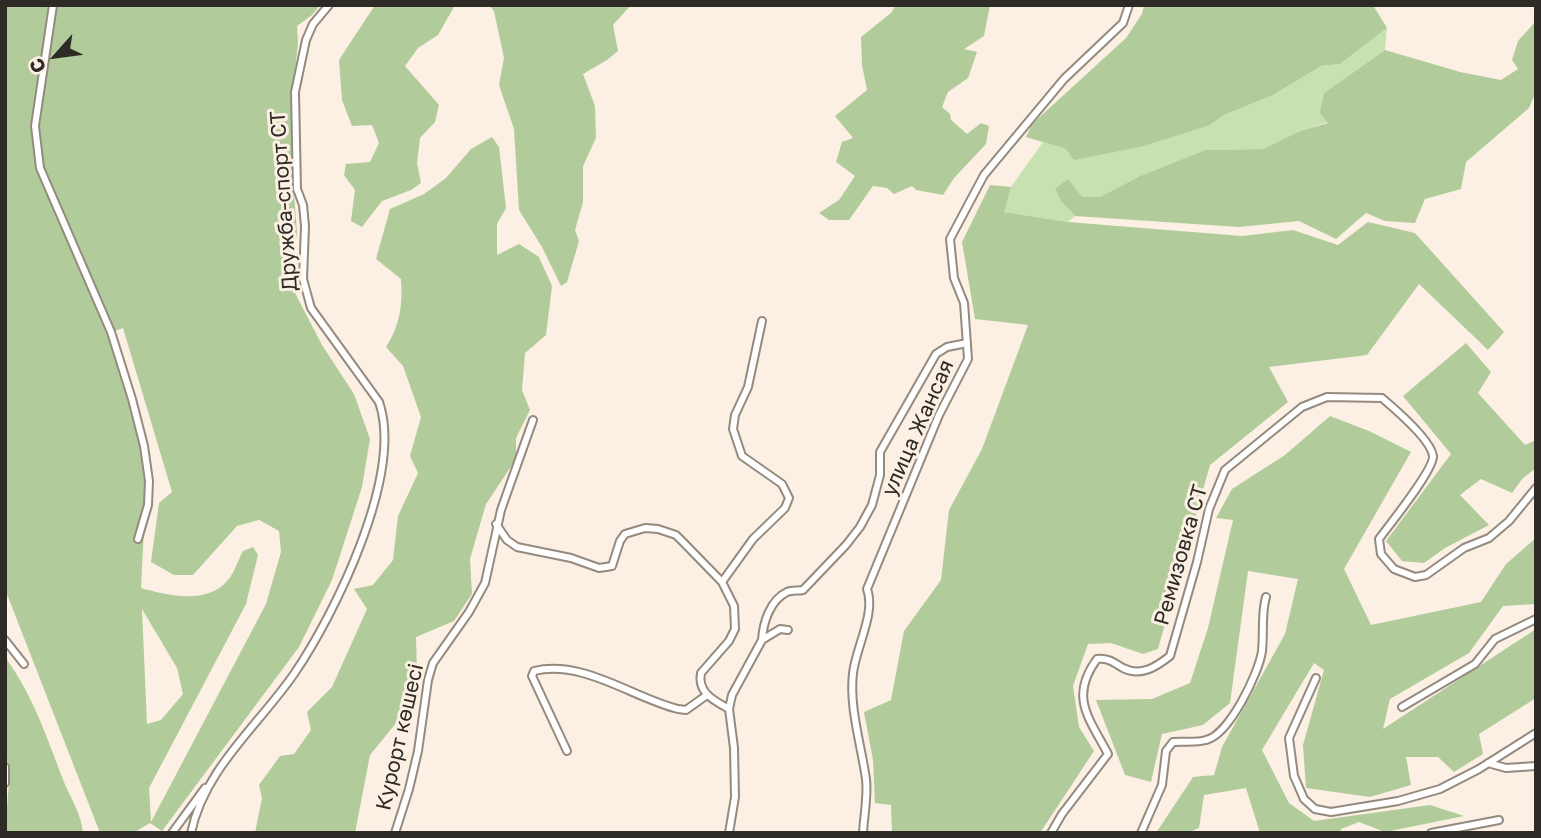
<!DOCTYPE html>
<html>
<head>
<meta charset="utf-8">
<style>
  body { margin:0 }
  #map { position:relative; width:1541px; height:838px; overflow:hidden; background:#fbf0e3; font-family:"Golos Text",sans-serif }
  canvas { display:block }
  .frame { position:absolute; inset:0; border:7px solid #2e2a25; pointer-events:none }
  .north { position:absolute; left:21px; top:21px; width:70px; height:70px; -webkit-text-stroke:5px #fbf0e3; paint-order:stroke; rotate:242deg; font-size:19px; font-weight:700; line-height:28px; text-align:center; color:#2e2a25 }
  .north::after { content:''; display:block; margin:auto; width:24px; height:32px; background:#2e2a25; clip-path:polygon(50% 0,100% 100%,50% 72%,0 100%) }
</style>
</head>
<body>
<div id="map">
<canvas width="1541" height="838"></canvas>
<div class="frame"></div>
<div class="north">С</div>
</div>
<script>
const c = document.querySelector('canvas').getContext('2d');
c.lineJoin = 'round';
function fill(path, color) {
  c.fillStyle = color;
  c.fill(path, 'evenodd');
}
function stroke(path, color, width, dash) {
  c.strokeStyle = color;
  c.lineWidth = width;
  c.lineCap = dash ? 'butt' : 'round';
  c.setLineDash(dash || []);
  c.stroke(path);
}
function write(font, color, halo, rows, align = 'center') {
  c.font = font + ' "Golos Text",sans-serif';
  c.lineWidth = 6;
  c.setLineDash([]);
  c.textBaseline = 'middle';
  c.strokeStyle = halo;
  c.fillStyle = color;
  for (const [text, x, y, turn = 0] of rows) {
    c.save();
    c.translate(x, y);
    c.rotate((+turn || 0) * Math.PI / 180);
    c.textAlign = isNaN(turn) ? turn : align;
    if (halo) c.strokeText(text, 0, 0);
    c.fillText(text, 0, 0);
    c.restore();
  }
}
fill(new Path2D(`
  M1387 28 1385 50 1324 93 1328 122 1300 131 1263 149 1205 150 1140 176 1100 197H1082L1062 202 1075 216 1068 222 1003 212 1011 187 1043 142 1066 149 1210 125 1224 115 1273 95 1321 66 1340 64Z`), '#c7e1b0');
fill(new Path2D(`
  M5 5H320L312 15 297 26 298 43 291 109 292 170 297 232 292 267 296 295 322 345 354 394 370 439 362 487 332 580 299 647 162 831 150 823 133 833H100L5 589ZM123 328 172 492 159 503 151 562 174 575H193L237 526 259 520 279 531 281 552 266 604 151 822 149 788 246 604 258 555 253 547 243 551C238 560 234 574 227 581 207 605 166 595 141 588L147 465 109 333ZM142 609 177 668 183 694 161 720 147 724Z
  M375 5H458L454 7 438 35 418 48 405 66 439 105 435 122 420 138 417 163 421 183 411 190 382 201 362 227 351 221 355 190 344 175 346 164 370 162 379 143 372 125 352 126 342 100 339 60Z
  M489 5H631L613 25 618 51 607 60 583 74 595 106 596 138 583 166V202L575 230 579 241 567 282 561 286 542 247 519 210 514 129 499 85 504 58 494 11Z
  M896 5H990L984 36 964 49 977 52 968 78 948 92 942 107 950 114 951 120 967 134 981 123 989 126 986 144 954 178 943 195 916 190 912 186 894 194 887 188 873 186 849 220H829L819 213 839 200 855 176 836 162 842 142 853 138 835 116 867 90 862 65 861 37 891 13Z
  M1144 5H1373L1387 28 1340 64 1321 66 1273 95 1224 115 1210 125 1144 146 1074 160 1066 149 1026 137 1032 124 1126 38 1142 14Z
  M1536 21V91L1529 108 1466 162 1461 189 1425 199 1415 223 1385 221 1366 213 1336 239 1299 221 1239 227 1075 216 1062 202 1055 189 1068 179 1082 197H1100L1140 176 1205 150 1263 149 1300 131 1328 123 1320 113 1324 93 1385 50 1460 72 1501 80 1518 69 1512 60 1518 41Z
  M492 137 499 147 506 208 497 224V255L519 244 539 257 552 286 546 335 525 353 522 390 530 410 516 438V459L486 504 470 559 472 594 454 621 416 637 417 673 404 692 405 712 370 755 355 833H255L262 798 259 785 280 756 294 754 311 730 307 712 332 687 367 609 354 589 373 585 393 560 398 516 418 473 410 456 421 417 403 366 386 347C400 326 403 303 401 279L376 259 390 209 424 194 446 178 471 149Z
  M990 185 1011 187 1004 212 1068 222 1242 236 1293 230 1338 245 1368 222 1415 233 1504 332 1488 350 1419 284 1367 355 1269 367 1288 402 1210 465 1158 649 1143 654 1111 643 1088 644 1073 686 1079 727 1094 751 1040 833H892L891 805 875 803 873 760 864 712 891 700 904 631 941 580 949 510 982 449 1028 325 975 319 962 242Z
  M1466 343 1491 372 1478 393 1525 445 1536 440V468L1522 479 1512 493 1481 479 1460 495 1489 525 1445 548 1424 563 1402 561 1386 541 1451 454 1403 396Z
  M1330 416 1369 431 1411 452 1344 569 1371 625 1481 602 1506 564 1536 538V604L1503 606 1469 653 1390 699 1383 729 1536 629V698L1479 734 1483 754 1454 772 1438 757H1406L1411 785 1370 797 1306 788 1303 745 1324 670 1314 663 1262 750 1289 803 1314 821 1430 805 1464 816 1385 832 1359 822 1341 829 1340 833H1260L1246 788 1204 795 1199 828 1187 833H1156L1193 777 1214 775 1222 747 1285 634 1298 579 1248 571 1230 703 1203 725 1162 734 1151 782 1125 775 1096 700 1152 699 1190 683 1208 628 1233 520 1216 518 1232 489 1285 455Z
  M5 657C33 695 47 738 64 782 71 799 81 813 83 833H5L9 783 5 731Z`), '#b1cc9a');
const minor = new Path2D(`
  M53 5 35 126 40 168 111 332 132 399 144 446 149 481 148 505 138 539
  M496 524 507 540 517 547 571 558 599 568 612 566 620 541 625 534 645 528 658 529 676 535 682 541 722 582 734 606 735 629 729 641 701 673C697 693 715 701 729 709
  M722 582 753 539 785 508 789 498 782 484 742 456 733 429 735 415 748 387 762 321
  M5 640 24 664
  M762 640C763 623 770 600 787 592 792 590 798 591 803 590L846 545 860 527 872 505 880 475V452L936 354 947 347 967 343
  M1316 678 1289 738 1294 776 1304 799 1315 809 1331 812 1398 801 1440 789 1479 769 1536 733
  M1402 707 1475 664 1495 639 1536 619
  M567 751 532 676 534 671C583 659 633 698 678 709L686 710 707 695
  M1488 763 1506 768 1536 766
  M5 767V783
  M172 833 205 788
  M191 833C204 769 258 726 294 674 335 614 404 474 379 402L311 308 303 279 305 226 303 205 297 189 295 92 306 40 313 24 329 5
  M395 833 409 789 418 751 428 680 433 663 469 612 485 583 501 510 533 420
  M729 833 735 797 734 748 729 709 732 695 762 640 780 629 788 630
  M863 833C864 815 868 796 866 779 861 744 849 708 853 673 856 647 876 613 867 589L939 415 968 359 964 303 954 278 950 239 984 175 1064 79 1123 23 1129 5
  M1051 833 1062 814 1108 754C1089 718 1069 697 1097 659 1109 658 1113 662 1123 668 1141 677 1156 667 1170 656L1197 562 1209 509 1225 470 1302 407 1327 397 1382 398C1395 409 1431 440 1433 456 1434 470 1389 525 1379 539L1381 554 1394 569 1415 577 1426 575 1464 548 1489 538 1509 521 1536 488
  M1141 833 1162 785 1166 751 1173 742C1183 741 1196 743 1206 740 1229 735 1259 673 1262 651 1264 632 1261 614 1266 597
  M1431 833 1499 820`);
stroke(minor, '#948a7e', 10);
stroke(minor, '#fff', 6);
write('21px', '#2e2a25', '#fbf0e3', [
  ["Дружба-спорт СТ",284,201,-94],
  ["улица Жансая",918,428,-66],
  ["Ремизовка СТ",1181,555,-74],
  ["Курорт көшесі",400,737,-77]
]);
</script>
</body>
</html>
